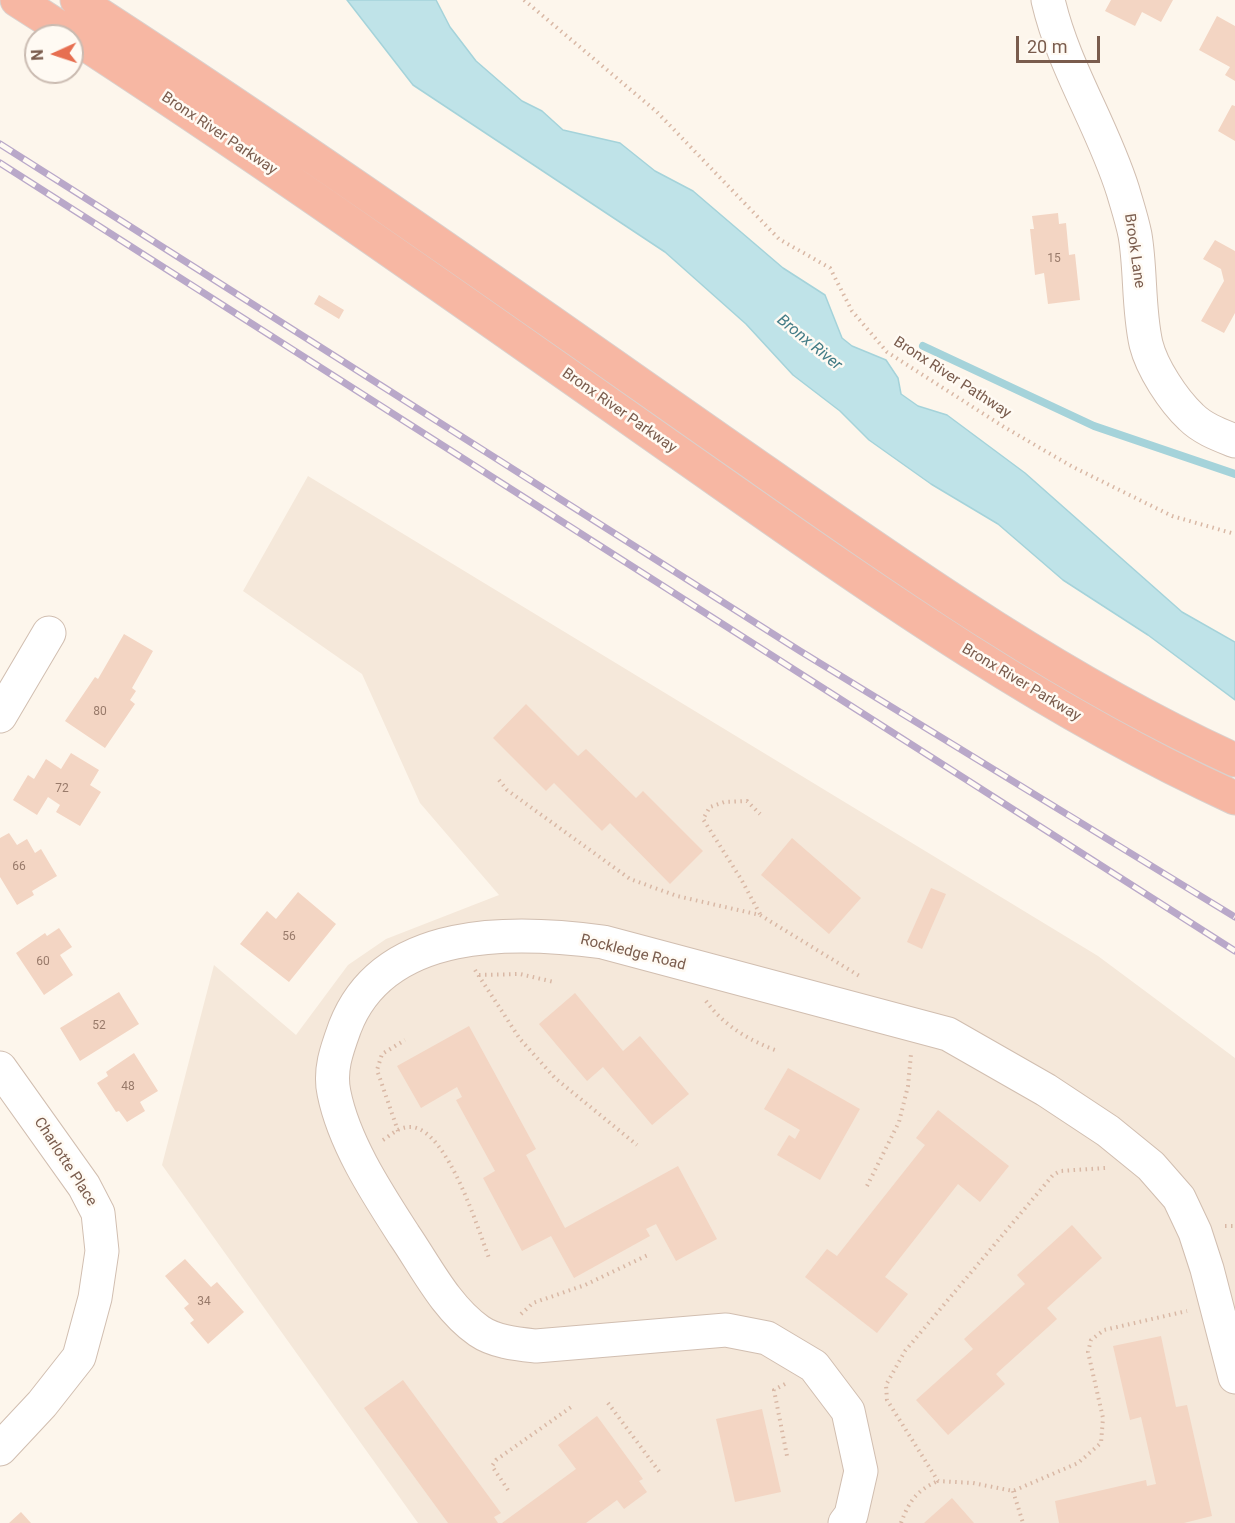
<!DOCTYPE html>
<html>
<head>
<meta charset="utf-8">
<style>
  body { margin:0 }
  #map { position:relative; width:1235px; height:1523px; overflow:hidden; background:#fdf6ec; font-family:Roboto,sans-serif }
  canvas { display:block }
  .north { position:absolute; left:24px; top:24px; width:60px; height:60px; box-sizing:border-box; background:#fffaf3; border:2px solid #cabbb1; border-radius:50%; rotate:267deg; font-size:16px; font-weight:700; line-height:24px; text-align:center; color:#7a5c4d }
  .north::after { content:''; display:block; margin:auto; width:21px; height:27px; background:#e76f51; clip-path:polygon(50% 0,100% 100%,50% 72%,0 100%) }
  .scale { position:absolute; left:1016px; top:36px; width:84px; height:27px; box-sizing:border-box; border:3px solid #7a5c4d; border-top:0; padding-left:8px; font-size:18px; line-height:21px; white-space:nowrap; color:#7a5c4d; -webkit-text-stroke:4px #fffaf3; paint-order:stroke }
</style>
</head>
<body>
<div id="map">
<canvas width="1235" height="1523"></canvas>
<div class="north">N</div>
<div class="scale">20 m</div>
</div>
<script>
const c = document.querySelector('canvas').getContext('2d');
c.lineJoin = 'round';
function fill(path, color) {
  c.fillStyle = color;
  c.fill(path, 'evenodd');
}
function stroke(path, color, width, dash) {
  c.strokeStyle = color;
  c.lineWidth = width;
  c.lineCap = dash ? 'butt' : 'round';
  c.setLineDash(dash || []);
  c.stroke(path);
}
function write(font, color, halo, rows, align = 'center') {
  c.font = font + ' Roboto,sans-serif';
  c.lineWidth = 5;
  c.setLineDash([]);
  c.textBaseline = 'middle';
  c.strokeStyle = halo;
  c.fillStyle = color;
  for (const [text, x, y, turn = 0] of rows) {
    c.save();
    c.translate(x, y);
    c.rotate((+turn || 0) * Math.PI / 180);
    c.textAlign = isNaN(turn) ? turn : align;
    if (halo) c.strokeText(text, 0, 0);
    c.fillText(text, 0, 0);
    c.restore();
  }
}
fill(new Path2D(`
  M308 476 1098 956 1235 1058V1523H418L162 1165 214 965 296 1035 348 965 386 939 499 895 420 803 362 674 243 591Z`), '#f5e8da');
const water = new Path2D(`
  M347 0H436L450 27 476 61 522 101 542 111 563 130 620 143 655 171 693 191 783 268 825 295 842 338 852 346 886 360 898 378 901 394 918 406 947 415 1025 473 1182 612 1235 642V700L1148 635 1063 580 998 524 931 484 869 440 840 411 793 375 746 324 665 252 413 85Z`);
fill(water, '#bfe3e8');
stroke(water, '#a5d3da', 1.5);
stroke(new Path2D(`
  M923 346 1094 426 1235 474`), '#a5d3da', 8);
fill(new Path2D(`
  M1111 0H1173L1161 22 1142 12 1135 26 1105 11Z
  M1217 16 1235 26V81L1225 75 1230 67 1199 50Z
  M1232 105 1235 106V141L1218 131Z
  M1058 213 1059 224 1066 223 1069 255 1075 254 1080 300 1048 304 1044 273 1035 275 1030 229H1034L1032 216Z
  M1215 240 1235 251V313L1224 333 1201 321 1224 281 1221 269 1203 259Z
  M319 295 344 310 339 319 314 304Z
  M124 634 153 651 132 688 136 691 130 700 135 704 105 748 65 721 95 677 98 679Z
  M526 704 578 756 586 749 636 798 643 791 703 851 670 884 610 823 602 831 554 783 546 791 493 738Z
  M71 753 99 770 90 785 101 792 80 826 56 812 60 805 48 797 37 815 13 800 28 775 34 779 46 759 61 769Z
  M9 833 17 845 27 839 35 853 41 849 57 876 32 891 34 895 17 905 0 877V838Z
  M792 838 861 898 829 934 761 875Z
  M931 888 946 894 922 949 907 942Z
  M298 892 336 924 289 982 240 944 267 911 276 919Z
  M59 928 72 947 60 955 73 975 44 995 16 953 45 933 47 936Z
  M119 992 139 1024 80 1061 60 1028Z
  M575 993 623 1051 640 1036 689 1094 652 1125 603 1067 587 1081 539 1024Z
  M469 1026 536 1149 526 1155 565 1228 678 1166 717 1239 676 1261 656 1224 646 1229 650 1236 574 1278 551 1236 522 1251 483 1178 495 1171 456 1100 462 1097 457 1087 421 1108 397 1066Z
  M134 1053 158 1091 140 1102 145 1111 127 1122 119 1111 116 1112 97 1083 108 1076 106 1072Z
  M788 1068 860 1109 820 1180 777 1155 789 1135 795 1139 800 1130 764 1109Z
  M938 1110 1009 1166 980 1202 958 1184 885 1277 908 1294 877 1333 805 1277 827 1249 837 1256 925 1145 916 1138Z
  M1072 1225 1102 1258 1047 1308 1057 1319 996 1374 1005 1384 948 1435 916 1400 973 1349 964 1339 1025 1284 1017 1275Z
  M185 1259 211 1287 217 1282 244 1312 208 1344 190 1323 194 1320 184 1308 189 1304 165 1276Z
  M1161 1336 1176 1407 1187 1405 1212 1516 1184 1523H1059L1055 1501 1146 1480 1147 1486 1156 1484 1141 1417 1130 1420 1113 1346Z
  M403 1380 501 1513 494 1517 498 1523H448L364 1408Z
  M762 1409 781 1492 735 1502 716 1419Z
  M597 1416 643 1479 639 1481 647 1492 624 1509 617 1500 586 1523H502L576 1469 558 1445Z
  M952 1498 974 1523H924Z
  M21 1512 31 1523H9Z`), '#f3d5c3');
const minor = new Path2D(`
  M1048 0C1064 69 1102 124 1123 191 1127 205 1132 220 1135 235 1141 270 1138 308 1146 344 1152 368 1173 400 1191 417 1203 429 1220 435 1235 441
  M0 716 49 633
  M0 1068 84 1186 98 1213 102 1251 95 1298 79 1357 42 1404 0 1449
  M845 1523 851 1515 861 1471 848 1411 814 1366 767 1338 726 1330 536 1346C517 1344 495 1342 479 1331 446 1308 426 1267 404 1235 377 1193 344 1143 334 1093 329 1070 337 1049 345 1027 384 926 514 930 603 942L948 1034 1046 1090 1108 1131 1151 1166 1179 1198 1195 1232 1207 1269 1235 1377`);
const highway = new Path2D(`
  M17 0C241 143 458 298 676 451 856 577 1034 706 1235 798
  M77 0C295 141 508 292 721 441 886 556 1051 676 1235 760`);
stroke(minor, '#d1beb0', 35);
stroke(highway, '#dad1cd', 35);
stroke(new Path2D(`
  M524 0 657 112 779 239 830 268 852 311 887 352 1004 427 1073 467 1172 516 1235 534
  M499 780 507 790 630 879 677 896 760 915 861 977
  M760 914 741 879 703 819 710 807 724 802 747 801 760 814
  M475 970 520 1039 555 1078 637 1145
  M479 975 520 974 554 982
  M706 1001C724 1026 750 1041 778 1051
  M398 1131 377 1070 382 1054 405 1040
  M383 1140C392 1134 400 1126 412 1127 448 1131 478 1229 489 1258
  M1105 1168 1060 1171 1053 1175 905 1351 886 1385 887 1400 938 1481 973 1483 1013 1491 1078 1463 1101 1443 1103 1418 1088 1352 1091 1340 1104 1330 1187 1311
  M867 1186 899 1122 908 1086 911 1054
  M1225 1226H1235
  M521 1314 533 1303 585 1285 650 1254
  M785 1384 774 1390 787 1456
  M608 1403 661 1474
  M508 1490 492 1466 496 1460 574 1405
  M1013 1491 1023 1523
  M901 1523C909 1501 917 1490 938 1481`), '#d9b8a5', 4, [1.5, 4.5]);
stroke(minor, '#fff', 33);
stroke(highway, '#f7b7a3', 33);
const rail = new Path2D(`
  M0 144 800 651 1235 917
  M0 163 1235 951`);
stroke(rail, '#b9a8c9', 7);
stroke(rail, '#fffaf3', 4.5, [14]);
write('12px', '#987a6a', null, [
  ["15",1054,259],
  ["80",100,712],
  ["72",62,789],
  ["66",19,867],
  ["56",289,937],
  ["60",43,962],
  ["52",99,1026],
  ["48",128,1087],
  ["34",204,1302]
]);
write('15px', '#7a5c4d', '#fffaf3', [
  ["Bronx River Parkway",219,134,34],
  ["Brook Lane",1134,251,82],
  ["Bronx River Pathway",952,378,33],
  ["Bronx River Parkway",619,411,35],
  ["Bronx River Parkway",1021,683,31],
  ["Rockledge Road",633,953,14],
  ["Charlotte Place",65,1162,57]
]);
write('italic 16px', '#437c86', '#fffaf3', [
  ["Bronx River",809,343,39]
]);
</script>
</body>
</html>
